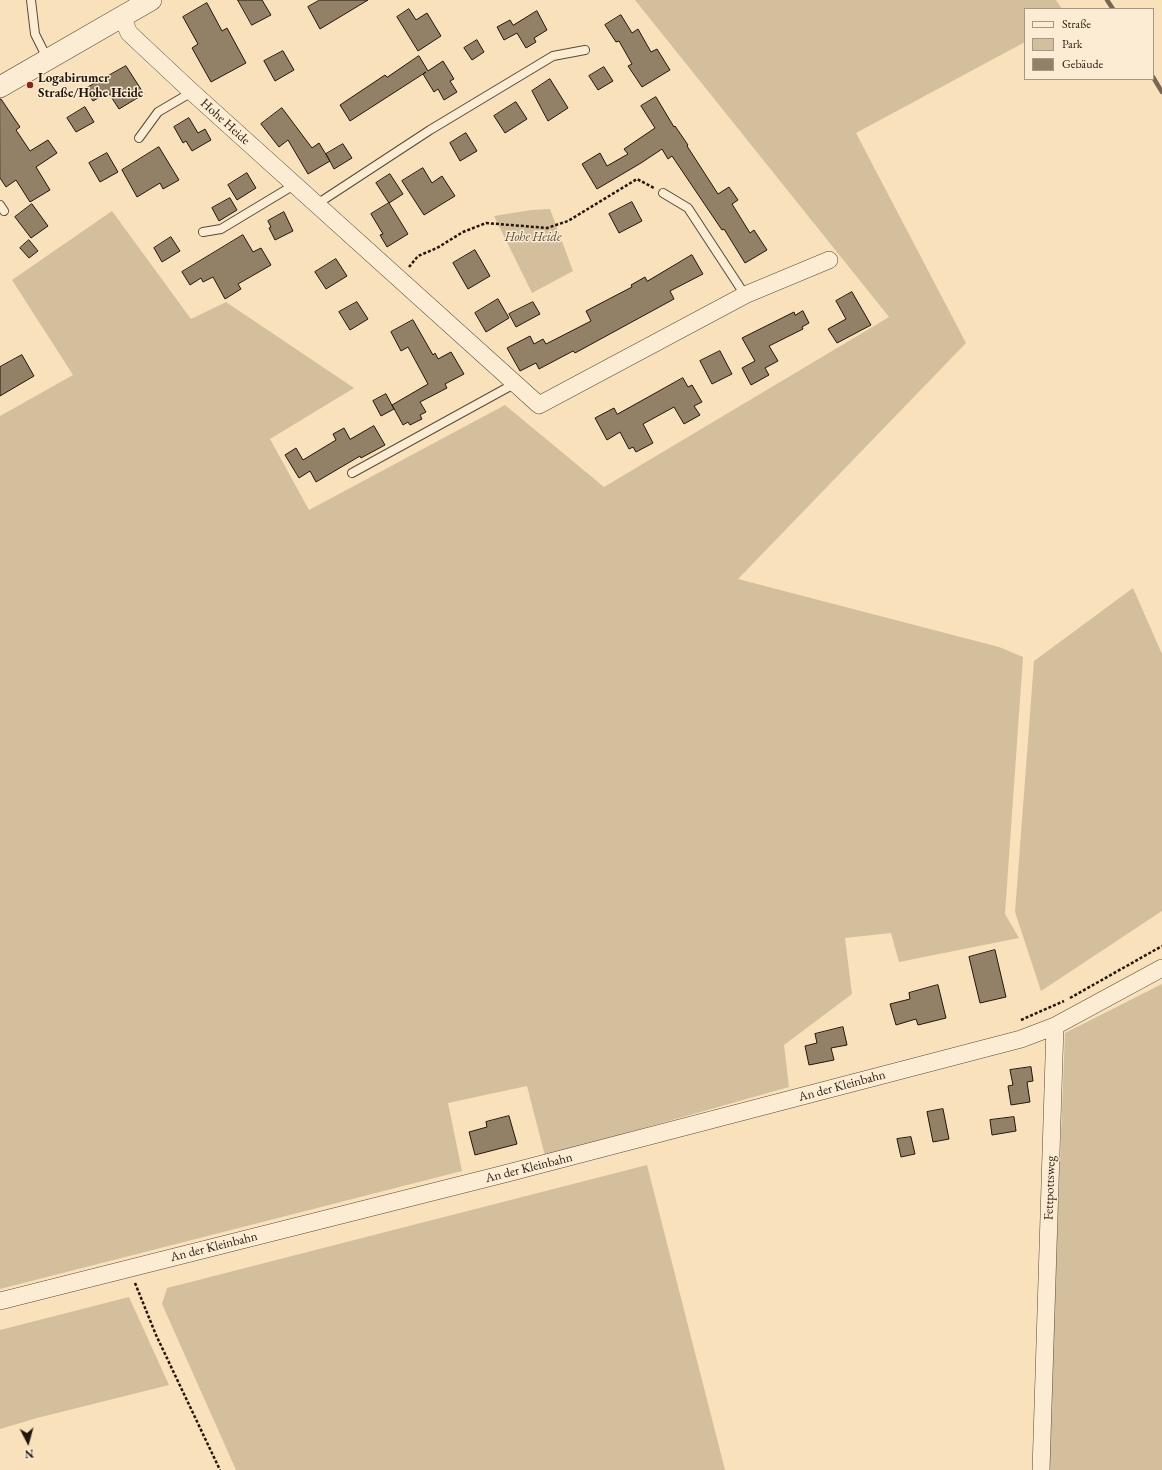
<!DOCTYPE html>
<html>
<head>
<meta charset="utf-8">
<style>
  body { margin:0 }
  #map { position:relative; width:1162px; height:1470px; overflow:hidden; background:#f9e1bb; font-family:"EB Garamond",serif }
  canvas { display:block }
  .legend { position:absolute; left:1024px; top:8px; width:130px; height:72px; box-sizing:border-box; background:#fbecd3; border:1px solid #a49783; margin:0; padding:5px 7px; list-style:none; font-size:12px; color:#22170c }
  .legend li { display:flex; align-items:center; gap:8px; height:20px }
  .legend b { width:20px; border:1px solid #a49783 }
  .north { position:absolute; left:8px; top:1422px; width:40px; height:40px; -webkit-text-stroke:3px #fbecd3; paint-order:stroke; rotate:174deg; font-size:11px; font-weight:700; line-height:16px; text-align:center; color:#22170c }
  .north::after { content:''; display:block; margin:auto; width:14px; height:18px; background:#22170c; clip-path:polygon(50% 0,100% 100%,50% 72%,0 100%) }
</style>
</head>
<body>
<div id="map">
<canvas width="1162" height="1470"></canvas>
<ul class="legend">
<li><b style="height:5px;background:#fbecd3"></b>Straße</li>
<li><b style="height:11px;background:#d4bf9d"></b>Park</li>
<li><b style="height:11px;background:#928067"></b>Gebäude</li>
</ul>
<div class="north">N</div>
</div>
<script>
const c = document.querySelector('canvas').getContext('2d');
c.lineJoin = 'round';
function fill(path, color) {
  c.fillStyle = color;
  c.fill(path, 'evenodd');
}
function stroke(path, color, width, dash) {
  c.strokeStyle = color;
  c.lineWidth = width;
  c.lineCap = dash ? 'butt' : 'round';
  c.setLineDash(dash || []);
  c.stroke(path);
}
function write(font, color, halo, rows, align = 'center') {
  c.font = font + ' "EB Garamond",serif';
  c.lineWidth = 3;
  c.setLineDash([]);
  c.textBaseline = 'middle';
  c.strokeStyle = halo;
  c.fillStyle = color;
  for (const [text, x, y, turn = 0] of rows) {
    c.save();
    c.translate(x, y);
    c.rotate((+turn || 0) * Math.PI / 180);
    c.textAlign = isNaN(turn) ? turn : align;
    if (halo) c.strokeText(text, 0, 0);
    c.fillText(text, 0, 0);
    c.restore();
  }
}
fill(new Path2D(`
  M635 0H1056L1062 9H1025V42L856 133 966 343 738 579 999 647 1023 657 1005 914 1019 938 899 962 891 933 845 938 852 994 784 1045 789 1087 545 1156 527 1086 448 1103 462 1171 0 1289V416L73 375 12 280 112 211 191 319 226 302 354 388 270 439 309 510 505 405 604 487 889 317Z
  M550 209 573 271 532 293 494 216 531 210Z
  M1133 588 1162 654V911L1041 991 1015 912 1034 661Z
  M1162 984V1470H1048L1065 1033Z
  M647 1165 725 1470H236L162 1304 167 1288Z
  M129 1297 169 1385 37 1418 0 1429V1330Z`), '#d4bf9d');
stroke(new Path2D(`
  M1107 0 1113 9
  M1153 77 1162 92`), '#776752', 4.5);
const building = new Path2D(`
  M238 0H262L271 15 252 25Z
  M320 0H368L320 29 308 7Z
  M207 3 222 31 227 28 246 63 211 82 192 48 198 44 183 17Z
  M409 9 416 20 427 13 441 36 418 51 397 17Z
  M537 11 547 30 534 38 536 42 526 48 517 33 504 40 497 27 510 20 513 25Z
  M621 15 632 33 638 29 651 52 657 49 670 70 642 87 628 66 632 64 619 41 616 42 605 25Z
  M477 40 484 52 472 60 464 48Z
  M283 51 294 70 275 81 264 61Z
  M419 56 428 71 443 61 454 79 450 81 457 92 444 100 438 89 434 92 423 74 426 72 350 121 340 105 385 75 387 77Z
  M126 66 144 94 119 109 108 92 93 101 85 89Z
  M604 67 613 81 598 90 589 76Z
  M550 79 568 108 548 121 532 91Z
  M656 97 674 127 675 126 688 145 687 146 718 194 729 187 738 200 732 204 750 233 754 230 767 250 745 263 724 229 722 230 672 156 668 159 662 149 641 163 597 189 582 164 600 153 607 166 628 154 624 149 655 128 641 106Z
  M0 99H1L20 127 16 130 30 151 48 140 57 153 36 167 50 190 30 202 16 180 6 187 0 178Z
  M516 102 527 119 505 133 494 116Z
  M85 107 94 122 76 132 67 118Z
  M282 108 312 148 319 143 330 161 308 174 288 140 279 147 261 124Z
  M189 118 198 133 205 129 211 140 192 151 186 141 183 143 174 127Z
  M466 133 477 151 460 161 450 143Z
  M343 144 352 158 334 169 326 154Z
  M159 147 179 180 163 189 160 183 137 197 122 170Z
  M107 153 118 172 100 182 89 163Z
  M423 168 432 183 442 176 455 196 424 215 402 181Z
  M247 173 256 188 237 200 228 185Z
  M390 174 403 194 389 203 376 183Z
  M230 198 237 210 219 221 212 208Z
  M632 202 642 221 619 233 609 214Z
  M389 203 408 234 387 247 380 235 383 234 371 214Z
  M32 204 48 226 31 238 15 217Z
  M284 212 293 231 275 240 269 228 271 227 268 221Z
  M243 235 253 252 261 248 271 265 238 284 241 289 225 299 213 277 203 282 201 278 190 285 182 272Z
  M171 237 180 251 162 262 154 248Z
  M29 240 38 251 29 258 20 248Z
  M475 250 490 276 468 289 453 263Z
  M692 255 703 274 670 291 674 299 575 353 573 351 539 369 536 363 520 371 507 348 530 336 534 344 543 339 546 344 591 321 586 311 632 287 631 285 645 277 647 281Z
  M336 259 347 276 326 289 315 272Z
  M852 292 871 325 837 343 828 329 846 319 836 301Z
  M498 299 509 318 486 332 475 313Z
  M357 302 368 319 350 330 339 312Z
  M533 302 540 314 516 327 509 314Z
  M803 311 809 323 802 327 803 329 769 346 778 361 765 368 769 375 751 385 742 368 755 361 742 338 794 312 795 315Z
  M413 320 433 355 435 353 438 359 451 352 464 374 445 384 447 388 420 402 426 412 420 415 422 419 410 425 408 422 403 425 392 405 428 384 408 347 401 351 391 332Z
  M720 351 732 374 712 384 700 361Z
  M22 355 34 376 0 396V367Z
  M683 378 688 387 692 385 702 402 694 406 700 415 684 424 674 407 643 424 653 443 636 452 633 447 629 449 620 432 607 440 595 418 614 408 617 414Z
  M386 394 394 409 381 416 373 401Z
  M374 426 385 445 361 458 360 456 316 482 310 471 299 478 285 455 296 448 303 460 336 440 333 434 344 428 350 439Z
  M995 950 1006 997 980 1003 969 957Z
  M938 985 946 1018 918 1025 916 1019 896 1025 890 1004 910 999 909 993Z
  M843 1027 847 1045 831 1048 834 1060 809 1065 805 1046 817 1043 815 1034Z
  M1031 1067 1033 1081 1027 1082 1030 1102 1011 1105 1008 1086 1013 1085 1010 1070Z
  M943 1109 949 1139 933 1142 927 1112Z
  M509 1116 517 1144 475 1155 469 1132 487 1127 486 1122Z
  M1014 1117 1016 1131 992 1135 990 1120Z
  M911 1137 915 1154 901 1157 897 1139Z`);
fill(building, '#928067');
stroke(building, '#22170c', 1);
const service = new Path2D(`
  M31 0 35 34 48 60
  M139 138 158 112 192 92
  M663 193 688 208 745 295
  M317 204 430 130 553 56 585 50
  M0 205 4 211
  M203 232 221 229 294 185
  M352 473 514 384`);
const minor = new Path2D(`
  M122 17 129 33 192 92 539 405 745 295 829 260
  M0 1301 504 1174 1021 1039 1055 1026 1162 968
  M1041 1470 1055 1026`);
const tertiary = new Path2D(`
  M0 87 151 0`);
stroke(service, '#584a38', 10);
stroke(minor, '#584a38', 18);
stroke(tertiary, '#584a38', 22);
stroke(new Path2D(`
  M409 267 418 256 437 248 463 232 486 223 547 228 568 221 637 179 654 188
  M1070 998 1162 946
  M1021 1020 1064 1001
  M135 1283 156 1335 220 1470`), '#22170c', 2.5, [3, 2]);
stroke(service, '#fbecd3', 8);
stroke(minor, '#fbecd3', 17);
stroke(tertiary, '#fbecd3', 21);
for (const [x, y, r, color] of [
  [30,85,4,"#8f2418"]
]) {
  const dot = new Path2D();
  dot.arc(x, y, r, 0, 2 * Math.PI);
  c.fillStyle = color;
  c.fill(dot);
  stroke(dot, '#fbecd3', 1.5);
}
write('bold 13px', '#22170c', '#fbecd3', [
  ["Logabirumer",38,78],
  ["Straße/Hohe Heide",38,93]
], 'left');
write('13px', '#22170c', '#fbecd3', [
  ["Hohe Heide",225,122,42],
  ["An der Kleinbahn",842,1086,-15],
  ["An der Kleinbahn",529,1168,-14],
  ["Fettpottsweg",1050,1188,-88],
  ["An der Kleinbahn",214,1247,-14]
]);
write('italic 13px', '#574938', '#fbecd3', [
  ["Hohe Heide",533,237]
]);
</script>
</body>
</html>
